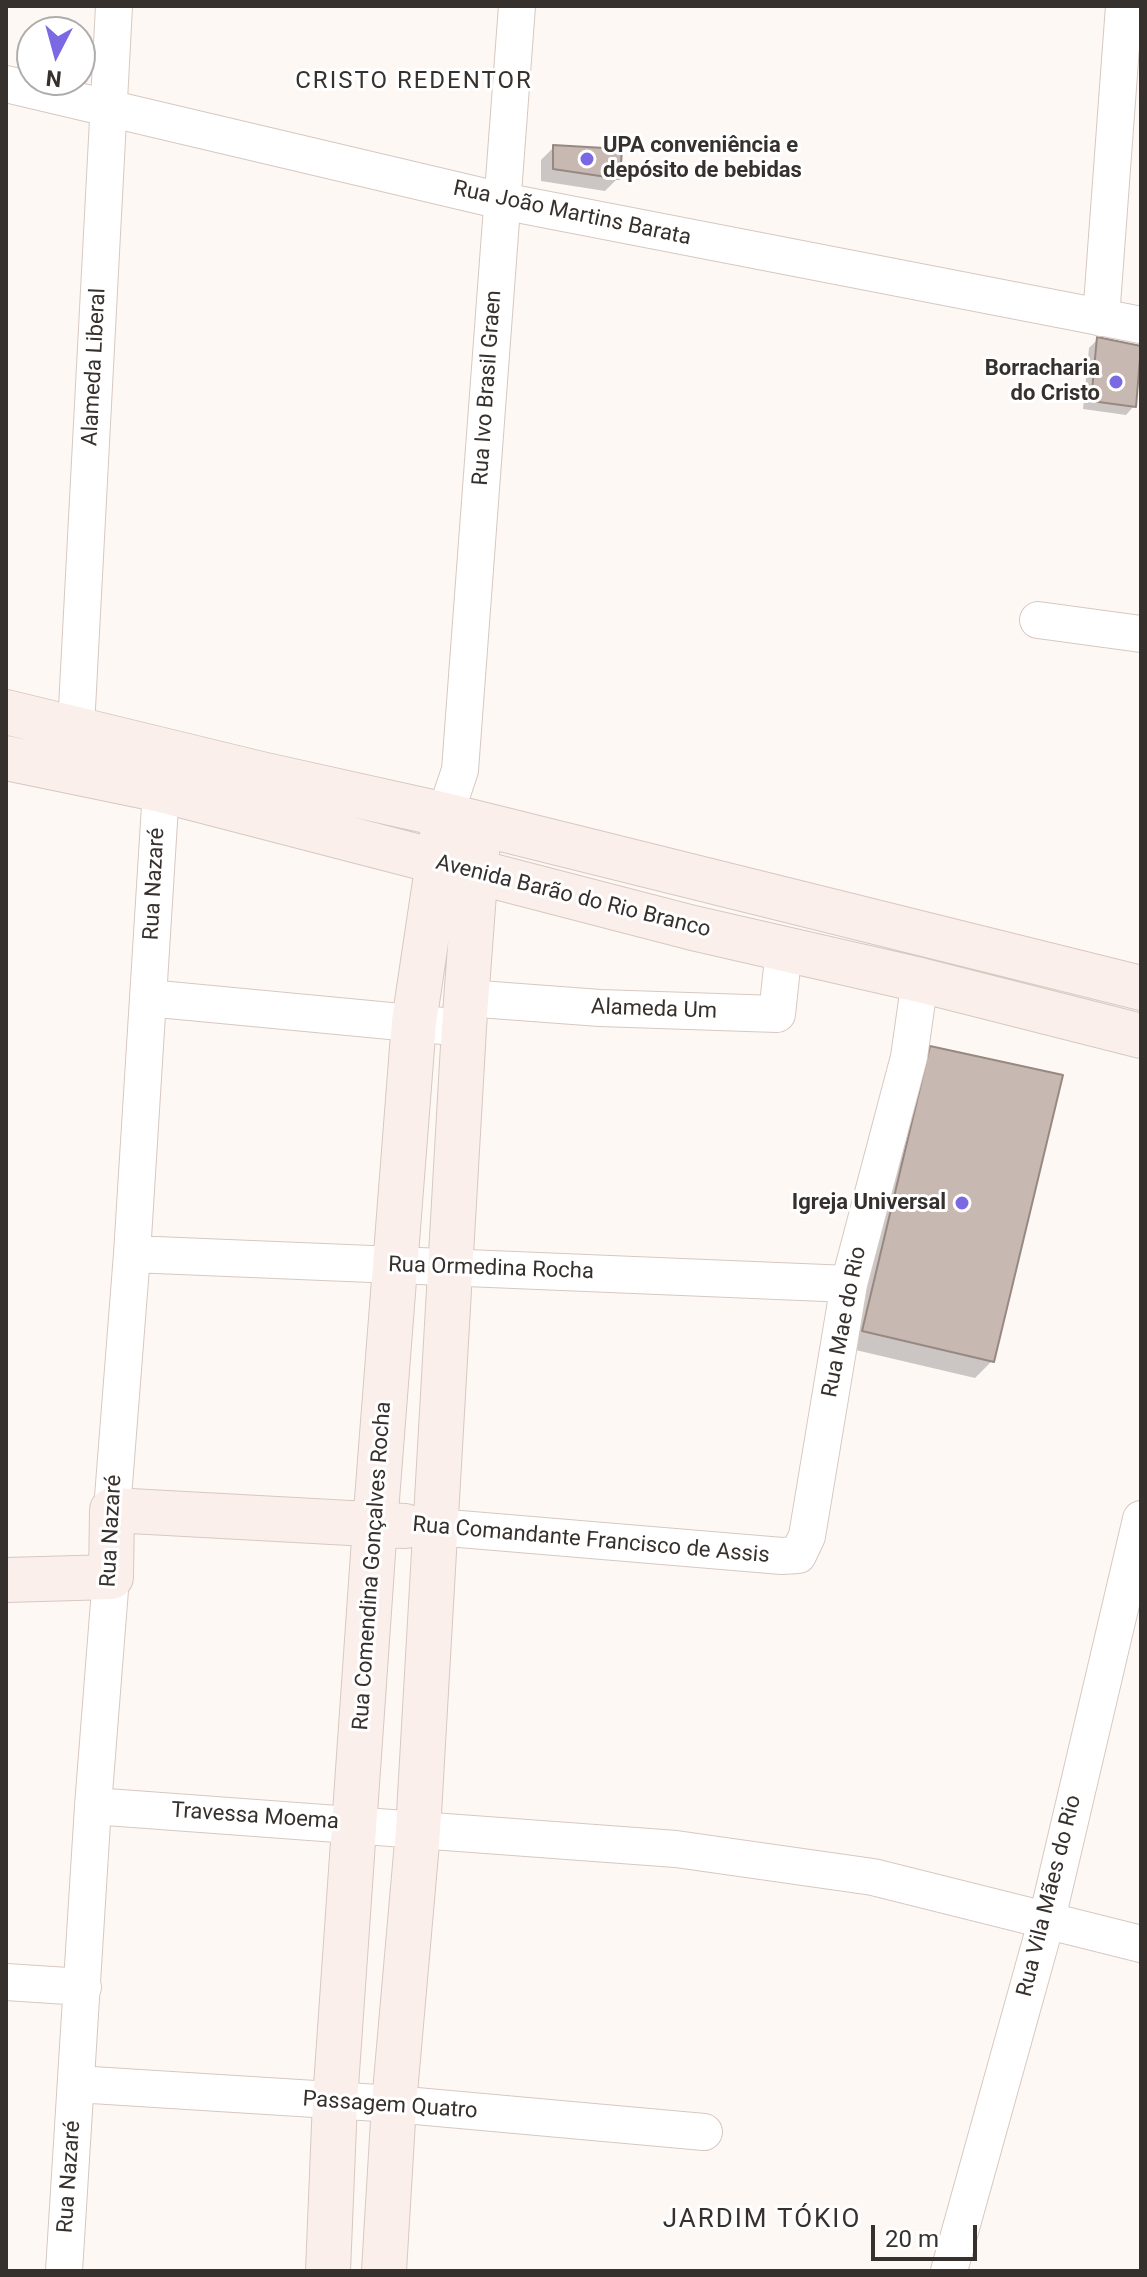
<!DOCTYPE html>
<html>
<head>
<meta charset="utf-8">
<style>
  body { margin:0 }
  #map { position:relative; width:1147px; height:2277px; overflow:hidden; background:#fef8f5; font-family:Roboto,sans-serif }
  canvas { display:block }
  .frame { position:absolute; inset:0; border:8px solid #37312e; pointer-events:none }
  .north { position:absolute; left:16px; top:16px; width:80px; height:80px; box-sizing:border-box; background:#fff; border:2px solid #afadab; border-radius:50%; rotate:186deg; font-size:22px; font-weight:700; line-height:32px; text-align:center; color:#37312e }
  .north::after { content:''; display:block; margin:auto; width:28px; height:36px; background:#7b68e3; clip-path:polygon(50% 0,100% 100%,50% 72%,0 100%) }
  .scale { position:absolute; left:871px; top:2225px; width:106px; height:36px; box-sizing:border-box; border:4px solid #37312e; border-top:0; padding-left:10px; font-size:24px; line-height:28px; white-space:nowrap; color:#37312e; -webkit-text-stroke:6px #fff; paint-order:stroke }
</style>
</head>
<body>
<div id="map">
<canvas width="1147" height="2277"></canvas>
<div class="frame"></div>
<div class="north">N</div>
<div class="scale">20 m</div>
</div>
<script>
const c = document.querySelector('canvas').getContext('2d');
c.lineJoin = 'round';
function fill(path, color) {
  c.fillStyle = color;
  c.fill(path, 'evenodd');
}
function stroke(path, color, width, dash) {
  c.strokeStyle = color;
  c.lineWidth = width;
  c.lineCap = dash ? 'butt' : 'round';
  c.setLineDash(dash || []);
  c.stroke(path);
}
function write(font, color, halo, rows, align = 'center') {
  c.font = font + ' Roboto,sans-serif';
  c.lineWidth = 6;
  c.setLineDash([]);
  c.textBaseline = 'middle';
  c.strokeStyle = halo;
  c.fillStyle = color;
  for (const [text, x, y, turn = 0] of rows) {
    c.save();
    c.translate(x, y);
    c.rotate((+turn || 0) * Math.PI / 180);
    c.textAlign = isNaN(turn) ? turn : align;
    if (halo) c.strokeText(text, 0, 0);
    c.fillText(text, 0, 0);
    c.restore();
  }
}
fill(new Path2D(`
  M554 147 618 178 605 191 541 181V160Z
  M1097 340 1134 406 1126 415 1083 409 1089 348Z
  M931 1048 992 1361 975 1378 847 1348 914 1065Z`), '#0003');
const building = new Path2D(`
  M553 145 622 149 620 179 553 169Z
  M1097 337 1141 346 1136 407 1091 401Z
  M930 1046 1063 1075 994 1362 862 1331Z`);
fill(building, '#c7b8b1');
stroke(building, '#978982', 2);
const street = new Path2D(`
  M6 84 502 201 1141 325
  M1101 318 1124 6
  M1038 620 1141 634
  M76 727 114 6
  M445 815 460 770 517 6
  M148 998 464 1028
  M466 998 600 1008 777 1014 784 949
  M132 1254 849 1284
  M112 1510 132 1254 161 790
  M436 1527 782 1556 798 1555 807 1536 849 1284 909 1057 920 980
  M93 1806 676 1849 873 1877 1141 1944
  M6 1982 83 1987
  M76 2084 394 2104 704 2132
  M64 2271 93 1806 111 1577
  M949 2271 1047 1919 1141 1519`);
const secondary = new Path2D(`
  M6 712 261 774 445 815 1141 988
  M6 758 161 790 693 928 920 980 1141 1036
  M6 1580 111 1577 112 1510 405 1526
  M328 2271 335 2101 375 1525 414 1022 445 815
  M384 2271 394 2104 418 1831 464 1028 479 826`);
stroke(street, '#d7c8c0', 38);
stroke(secondary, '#d7c8c0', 46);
stroke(street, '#fff', 36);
stroke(secondary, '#fbefeb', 44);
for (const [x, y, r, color] of [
  [587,159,8,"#7b68e3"],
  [1116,382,8,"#7b68e3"],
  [962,1203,8,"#7b68e3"]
]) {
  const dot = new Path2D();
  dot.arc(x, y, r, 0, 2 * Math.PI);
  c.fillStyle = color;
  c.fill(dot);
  stroke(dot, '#fff', 3);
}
write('bold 22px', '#37312e', '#fff', [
  ["UPA conveniência e",603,146,"left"],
  ["depósito de bebidas",603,171,"left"],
  ["Borracharia",1100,369],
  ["do Cristo",1100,394],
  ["Igreja Universal",946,1203]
], 'right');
write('22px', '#37312e', '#fff', [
  ["Rua João Martins Barata",572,214,12],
  ["Alameda Liberal",95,367,-87],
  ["Rua Ivo Brasil Graen",488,388,-86],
  ["Rua Nazaré",155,884,-87],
  ["Avenida Barão do Rio Branco",573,897,14],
  ["Alameda Um",654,1010,2],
  ["Rua Ormedina Rocha",491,1269,2],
  ["Rua Mae do Rio",845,1322,-79],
  ["Rua Nazaré",112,1531,-87],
  ["Rua Comandante Francisco de Assis",591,1541,5],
  ["Rua Comendina Gonçalves Rocha",373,1566,-86],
  ["Travessa Moema",255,1817,4],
  ["Rua Vila Mães do Rio",1050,1896,-76],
  ["Passagem Quatro",390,2106,4],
  ["Rua Nazaré",70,2177,-86]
]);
c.letterSpacing = '2px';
write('24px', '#37312e', '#fff', [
  ["CRISTO REDENTOR",414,82]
]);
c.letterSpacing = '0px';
c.letterSpacing = '2px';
write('26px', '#37312e', '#fff', [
  ["JARDIM TÓKIO",762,2220]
]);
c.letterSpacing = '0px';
</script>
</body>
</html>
